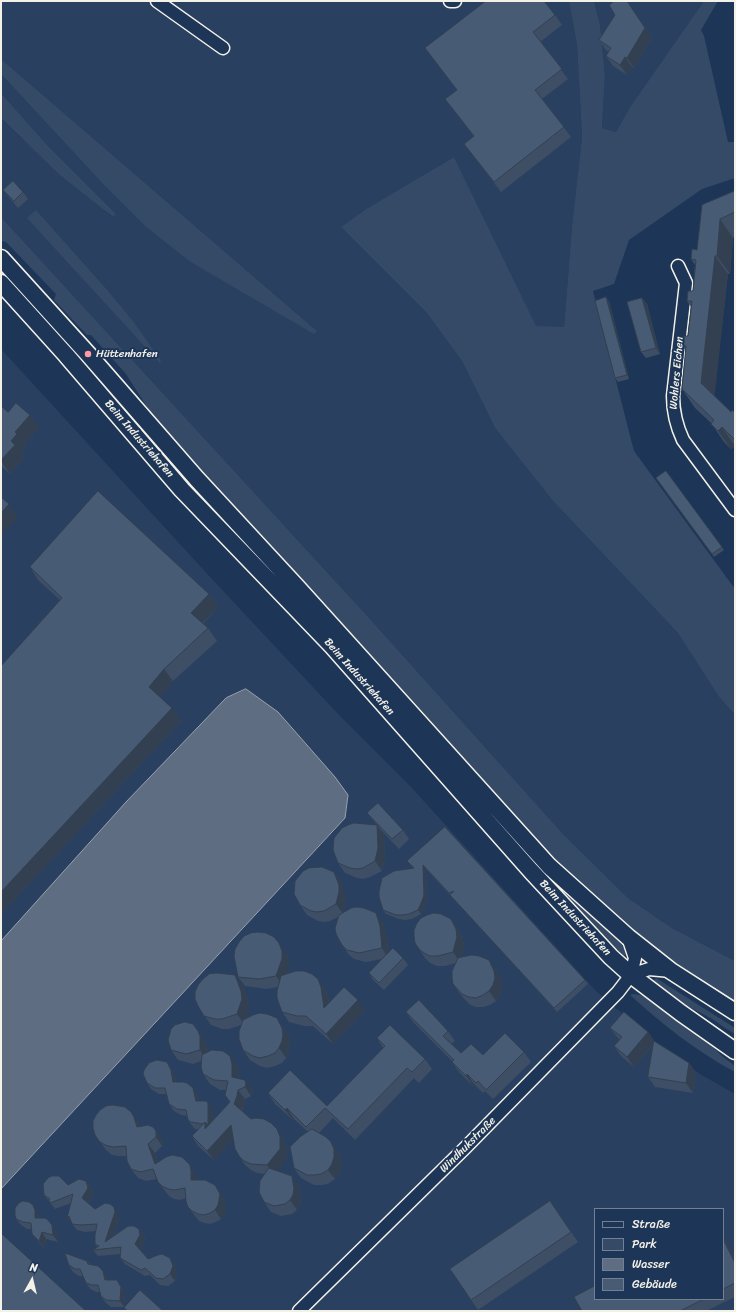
<!DOCTYPE html>
<html>
<head>
<meta charset="utf-8">
<style>
  body { margin:0 }
  #map { position:relative; width:736px; height:1312px; overflow:hidden; background:#1d3557; font-family:Sriracha,sans-serif }
  canvas { display:block }
  .frame { position:absolute; inset:0; border:2px solid #f4f1e8; pointer-events:none }
  .legend { position:absolute; left:594px; top:1208px; width:130px; height:92px; box-sizing:border-box; background:#1d3557; border:1px solid #738091; margin:0; padding:5px 7px; list-style:none; font-size:12px; color:#f4f1e8 }
  .legend li { display:flex; align-items:center; gap:8px; height:20px }
  .legend b { width:20px; border:1px solid #738091 }
  .north { position:absolute; left:12px; top:1260px; width:40px; height:40px; -webkit-text-stroke:3px #1d3557; paint-order:stroke; rotate:8deg; font-size:11px; font-weight:700; line-height:16px; text-align:center; color:#f4f1e8 }
  .north::after { content:''; display:block; margin:auto; width:14px; height:18px; background:#f4f1e8; clip-path:polygon(50% 0,100% 100%,50% 72%,0 100%) }
</style>
</head>
<body>
<div id="map">
<canvas width="736" height="1312"></canvas>
<div class="frame"></div>
<ul class="legend">
<li><b style="height:5px;background:#1d3557"></b>Straße</li>
<li><b style="height:11px;background:#354a67"></b>Park</li>
<li><b style="height:11px;background:#5e6d82"></b>Wasser</li>
<li><b style="height:11px;background:#485b74"></b>Gebäude</li>
</ul>
<div class="north">N</div>
</div>
<script>
const c = document.querySelector('canvas').getContext('2d');
c.lineJoin = 'round';
function fill(path, color) {
  c.fillStyle = color;
  c.fill(path, 'evenodd');
}
function stroke(path, color, width, dash) {
  c.strokeStyle = color;
  c.lineWidth = width;
  c.lineCap = dash ? 'butt' : 'round';
  c.setLineDash(dash || []);
  c.stroke(path);
}
function write(font, color, halo, rows, align = 'center') {
  c.font = font + ' Sriracha,sans-serif';
  c.lineWidth = 4;
  c.setLineDash([]);
  c.textBaseline = 'middle';
  c.strokeStyle = halo;
  c.fillStyle = color;
  for (const [text, x, y, turn = 0] of rows) {
    c.save();
    c.translate(x, y);
    c.rotate((+turn || 0) * Math.PI / 180);
    c.textAlign = isNaN(turn) ? turn : align;
    if (halo) c.strokeText(text, 0, 0);
    c.fillText(text, 0, 0);
    c.restore();
  }
}
fill(new Path2D(`
  M1 1H569L577 45 582 137 572 226 564 327H536L454 157 366 209 341 227 426 312 462 361 495 428 553 501 678 633 719 697 735 715V961L672 928 628 898 563 834 370 619 1 217V118L20 137 112 217 116 214 48 146 1 93V74L103 184 146 227 189 261 316 330 1 59ZM36 210 104 286 133 321Z
  M594 1H704L630 107 616 132 602 128 605 75 600 25Z
  M1 349 212 579 340 716 412 788 595 990 661 1047 700 1074 735 1094V1311H1V1189L345 818 348 796 246 689 226 698 126 802 1 941ZM595 1209H723V1299H595Z`), '#2a4060');
fill(new Path2D(`
  M569 1H594L600 25 605 75 602 128 616 132 630 107 704 1H718L701 30 704 36 728 142H735V178L702 189 629 240 614 284 593 291 634 451 735 589V715L719 697 678 633 553 501 495 428 462 361 426 312 341 227 366 209 454 157 536 326 564 327 572 226 582 137 577 45Z
  M1 59 317 331 314 334 189 261 146 227 103 184 1 74Z
  M1 93 48 146 116 214 113 217 60 175 1 118Z
  M36 210 104 286 133 321 161 361 160 363 27 218Z
  M1 217 370 619 563 834 628 898 672 928 735 961V1005L659 954 589 893 548 852 496 796 421 710 147 412 149 410 126 374 91 335H87L54 300 56 294 6 242 2 241Z
  M1 267 130 414 128 416 1 273Z
  M135 419 543 869C558 883 572 897 586 911 601 924 618 935 627 953L624 956 578 911 177 474 132 423Z
  M656 978 735 1028V1034C728 1030 721 1025 714 1020 693 1008 671 1000 653 981Z
  M634 994 646 996 705 1039 723 1057 735 1066V1072C697 1052 662 1024 630 995Z`), '#354a67');
const water = new Path2D(`
  M246 689 278 712 335 777 348 795 345 818 1 1189V941L126 802 226 698Z`);
fill(water, '#5e6d82');
stroke(water, '#9aa2ab', 1);
const minor = new Path2D(`
  M157 1 223 48
  M450 1H455
  M678 266 686 283 673 396C673 412 676 425 683 440L735 510
  M631 975 649 969 671 971
  M299 1311 465 1148 618 992 631 975 635 958 628 937`);
const major = new Path2D(`
  M1 258 88 354 197 479 296 586 549 866 628 937 671 971 735 1012
  M1 283 66 355 182 490 332 646 531 871 611 957 631 975 681 1013 735 1051`);
stroke(minor, '#f4f1e8', 15);
stroke(major, '#f4f1e8', 19);
stroke(minor, '#1d3557', 12);
stroke(major, '#1d3557', 16);
fill(new Path2D(`
  M611 1H627L652 38 634 68 632 67 627 75 613 66 606 56 609 52 606 50 599 40 615 15 612 3Z
  M555 15 562 25 540 42 568 79 542 99 571 137 501 192 464 144 474 137 445 99 457 90 425 48Z
  M3 190 23 192 28 199 18 208Z
  M735 191V237L733 238 730 274H728L714 396 731 412 735 413V446L731 449 724 442 711 423 695 408 682 389 686 351 682 345 688 336 691 307 687 301 693 291 695 265 691 259Z
  M606 297 609 301 629 379 618 382 615 378Z
  M642 298 647 304 660 354 646 358 641 352Z
  M1 406 8 412 30 415 39 428 24 444 26 447 21 453 24 458 10 474 1 466Z
  M666 471 724 550 714 557 656 478Z
  M30 567 209 594 218 607 203 624 208 628 217 641 173 681 160 697 181 721 1 914V666L60 600 38 580Z
  M367 813 403 830 409 839 399 849 378 827 384 835 385 858 382 871 370 877 363 879 357 878 345 873 338 863 377 825Z
  M445 827 585 980 588 984 557 1012 426 869 427 899 425 906 421 914 412 919 405 920 399 919 386 914 383 910 413 868 407 861Z
  M334 872 341 882 345 895 346 901 343 912 383 923 387 935 388 953 403 958 408 965 384 990 373 980 369 973 382 959 366 962 354 959 349 955 342 945 338 917 330 921 324 922 318 921 307 915 300 905Z
  M451 919 458 929 463 939 464 946 461 957 496 970 501 980 502 988 500 995 496 1001 490 1005 483 1007H475L469 1004 460 994 453 984 456 963 445 966H437L430 963 425 958 419 949Z
  M286 953 289 961V969L287 974 325 989 328 996 329 1003 365 1010 333 1044 313 1026H304L289 1022 282 1012 278 987 266 989 245 986 238 977Z
  M242 984 248 1001 249 1009 246 1019 277 1018 283 1028 289 1037 290 1044 289 1051 286 1058 282 1063 275 1066 267 1068 260 1066 250 1060 243 1050 241 1025 229 1029H222L211 1025 198 1006Z
  M406 1012 448 1031 455 1041 451 1044 461 1053 483 1055 524 1052 531 1062 493 1099 485 1091 483 1093 474 1084 473 1086 459 1072 452 1062H453L413 1022Z
  M610 1028 648 1032 654 1041 689 1063 696 1073 693 1093 655 1087 648 1077 653 1045 634 1067 621 1056 614 1046 620 1040 617 1037Z
  M198 1031 205 1041 207 1046V1053L237 1065 239 1073V1079L252 1089 253 1093 251 1096 245 1099 244 1105 242 1111 251 1119 283 1139 286 1146 287 1158 277 1170 298 1185 301 1198 300 1205 297 1210 292 1214 281 1216 271 1212 264 1202 265 1174 257 1173 251 1170 245 1165 239 1156 233 1139 214 1160 198 1146 192 1136 199 1129H195L193 1127 188 1120 187 1116 181 1115 174 1111 169 1104 167 1094H159L151 1089 147 1083 167 1062 171 1068 175 1076 176 1082 197 1094 199 1101 213 1109 212 1121 230 1102 226 1090H220L210 1084 203 1074 201 1061 193 1064 178 1060 171 1050Z
  M377 1038 425 1059 432 1069 419 1083 414 1078 355 1140 333 1118 319 1133 338 1152 341 1159V1166L339 1174 335 1179 328 1184 321 1185H314L301 1178 294 1168 308 1132 294 1119 293 1120 275 1104 268 1093 327 1106 383 1048Z
  M137 1121 141 1127H153L163 1141 162 1146 155 1153 158 1162 196 1175 198 1180 221 1194 226 1204 225 1214 221 1219 216 1222 210 1224 204 1223 199 1221 195 1216 188 1207 186 1198 180 1200 174 1199 169 1196 158 1182 157 1179 146 1181 138 1178 131 1169 126 1156H119L112 1155 106 1150 95 1135Z
  M86 1181 91 1188 93 1195 88 1203 95 1209 119 1214V1219L114 1236 139 1229 144 1236 145 1241 140 1250 148 1259 170 1258 174 1265 177 1273 175 1281 168 1286 160 1285 150 1275 145 1276 125 1264 120 1258 121 1254 98 1256 93 1250 97 1247 95 1244 96 1231 85 1232 77 1230 67 1218 71 1203 55 1209 44 1195 68 1185Z
  M550 1201 578 1242 478 1310 450 1269Z
  M38 1212 40 1218 56 1231 58 1242 46 1239 44 1248 32 1234V1229H27L21 1225 16 1219Z
  M723 1235 735 1259V1297L706 1311H582L595 1299H723Z
  M87 1261 90 1264 108 1278V1280H117L125 1294 124 1307 163 1311H126L124 1307H111L106 1303 101 1296 100 1292H96L90 1289 86 1283 83 1276H79L73 1272 69 1265Z`), '#3e4e64');
fill(new Path2D(`
  M627 1 652 38 634 68 627 58Z
  M625 57 632 67 627 75 620 65Z
  M720 219 733 238 730 274 717 256Z
  M715 256 728 274 714 402 701 383Z
  M606 297 609 301 629 379 627 375Z
  M642 298 647 304 660 354 656 348Z
  M30 415 39 428 24 444 26 447 21 453 24 458 10 474 1 461V460L15 432Z
  M722 427 735 446 731 449 718 431Z
  M9 504 18 517 1 536V513Z
  M209 594 218 607 200 626 191 613Z
  M164 669 173 681 158 700 149 687Z
  M172 708 181 721 1 914V892Z
  M377 825 384 835 385 858 382 871 375 861Z
  M423 865 426 869 427 899 425 906 421 914 418 910Z
  M334 872 341 882 345 895 346 901 343 914 336 904Z
  M376 913 383 923 387 935 388 958 382 948Z
  M451 919 458 929 463 939 464 946 460 962 453 952Z
  M279 943 286 953 289 961V969L283 986 276 976Z
  M489 960 496 970 501 980 502 988 500 995 496 1001 489 991Z
  M235 975 242 984 248 1001 249 1009 244 1024 237 1014Z
  M318 979 325 989 328 996 331 1018 324 1008Z
  M358 1000 365 1010 333 1044 326 1034Z
  M277 1018 283 1028 289 1037 290 1044 289 1051 286 1058 279 1048Z
  M198 1031 205 1041 207 1046 206 1060 200 1050Z
  M648 1032 655 1042 634 1067 627 1057Z
  M230 1056 237 1065 239 1073 238 1087 232 1077Z
  M167 1062 171 1068 175 1076 177 1088 173 1082Z
  M689 1063 696 1073 693 1093 686 1083Z
  M467 1074 474 1084 473 1086 466 1076Z
  M245 1080 252 1089 253 1093 251 1096 245 1087Z
  M193 1088 197 1094 200 1107 196 1101Z
  M238 1090 245 1099 244 1105 240 1113 234 1104Z
  M208 1103 213 1109 212 1131 208 1125Z
  M287 1108 294 1119 293 1120 285 1110Z
  M131 1112 141 1127H137Z
  M205 1122 212 1131 205 1129Z
  M231 1125 237 1135 214 1160 207 1151Z
  M277 1129 283 1139 286 1146 287 1158 274 1175 267 1165Z
  M156 1131 163 1141 162 1146 156 1137Z
  M331 1142 338 1152 341 1159V1166L339 1174 335 1179 328 1170Z
  M148 1144 155 1153 162 1173 155 1164Z
  M190 1165 196 1175 198 1180 197 1190 191 1180Z
  M292 1176 298 1185 301 1198 300 1205 297 1210 290 1200Z
  M86 1181 91 1188 93 1195 86 1205 82 1198Z
  M215 1185 221 1194 226 1204 225 1214 221 1219 215 1210Z
  M33 1205 38 1212 40 1216V1225L35 1218Z
  M114 1207 119 1214V1219L110 1248 105 1242Z
  M69 1216 73 1223 72 1225 67 1218Z
  M52 1225 56 1231 58 1242 53 1235Z
  M139 1229 144 1236 145 1241 139 1251 135 1244Z
  M42 1232 46 1239 44 1248 39 1241Z
  M723 1235 735 1259V1263L723 1239Z
  M170 1258 174 1265 177 1273 175 1281 170 1274Z
  M103 1271 108 1278 109 1287 105 1280Z
  M117 1280 125 1294 124 1307 120 1301Z`), '#324051');
const building = new Path2D(`
  M486 1H544L555 15 533 32 562 69 535 90 564 127 494 182 464 144 474 136 445 99 457 90 425 48Z
  M611 1H627L645 28 627 58 625 57 620 65 606 56 611 48 599 40 615 15 609 5 612 3Z
  M13 181 23 192 14 201 3 190Z
  M735 191V212L720 219 717 256H715L701 383 731 412 732 410 735 413V440L722 427 718 431 711 424 714 420 682 389 686 346 682 345 683 336H688L692 301H687L688 291H693L696 260 691 259 692 249 697 250 702 205Z
  M606 297 627 375 615 378 595 301Z
  M642 298 656 348 641 352 627 302Z
  M16 403 30 415 15 432 17 434 11 441 15 445 1 460V406L8 412Z
  M666 471 722 547 712 554 656 478Z
  M98 491 209 594 191 613 208 628 164 669 149 687 172 708 1 892V666L62 598 30 567Z
  M1 497 9 504 1 513Z
  M378 803 403 830 392 839 367 813Z
  M354 823 377 825 378 848 375 861 363 868 357 869 350 868 338 863 333 850 334 838 342 828 348 825Z
  M445 827 585 980 554 1008 450 895 454 891 449 893 423 865 424 895 422 901 418 910 409 914 402 915H396L383 910 379 897V891L382 878 394 871 414 868 407 861Z
  M322 867 334 872 339 885V892L336 904 324 911 317 912 311 911 300 905 294 894 295 881 303 871 309 868Z
  M357 907 364 908 376 913 380 926 382 948 359 953 347 950 342 945 336 934 335 928 339 915 351 908Z
  M434 913 441 914 451 919 456 929 457 937 453 952 438 956H430L424 953 419 949 415 943 414 936V930L417 923 421 918 427 915Z
  M258 932 266 933 274 937 279 943 282 951V959L276 976 259 979 238 977 234 956 235 949 239 942 244 936 251 933Z
  M393 948 403 958 379 983 369 973Z
  M472 955 479 956 489 960 494 971 495 978 493 985 489 991 483 995 476 998 469 997 462 994 453 984 452 978V971L458 958Z
  M296 971H304L312 974 318 979 321 987 324 1008 344 987 358 1000 326 1034 306 1016H297L282 1012 277 998V991L281 976Z
  M217 973 235 975 241 991 242 999 237 1014 222 1019H215L204 1016 198 1006 195 999V992L198 985 203 979 209 974Z
  M419 1000 448 1031 443 1036 461 1053 471 1044 483 1055 505 1033 524 1052 486 1090 478 1081 476 1083 467 1074 466 1076 452 1062 454 1060 406 1012Z
  M624 1012 648 1032 627 1057 614 1046 622 1037 610 1028Z
  M260 1013 267 1014 277 1018 282 1028 283 1035 282 1041 279 1048 275 1053 268 1056 260 1058 253 1056 243 1050 239 1039V1031L243 1020 253 1015Z
  M185 1022 193 1024 198 1031 200 1036V1050L186 1054 171 1050 168 1040 171 1029 175 1025Z
  M390 1025 425 1059 412 1072 407 1068 348 1129 325 1108 306 1127 287 1108 285 1110 268 1093 290 1070 327 1106 385 1046 377 1038Z
  M654 1041 689 1063 686 1083 648 1077Z
  M212 1050 223 1051 230 1056 232 1064V1077L245 1080 246 1084 245 1087 238 1090 237 1096 234 1104 251 1119 256 1118 264 1119 271 1123 277 1129 280 1137V1149L267 1165 251 1164 244 1161 239 1156 235 1149 231 1125 207 1151 192 1136 205 1122V1129L230 1102 225 1095 228 1081 214 1080 203 1074 201 1067 202 1055Z
  M157 1060 167 1062 171 1070 173 1082H183L187 1083 193 1088 196 1101H206L208 1103V1125L205 1122 203 1124 191 1122 188 1120 186 1110 177 1109 169 1104 165 1088H155L147 1083 143 1074 144 1070 149 1063Z
  M113 1105 125 1107 131 1112 134 1117 137 1127 148 1125 153 1127 156 1131V1137L148 1144 155 1164 166 1157 172 1155 182 1157 190 1165 191 1171V1180H205L215 1185 220 1194 218 1205 215 1210 210 1213 204 1215 198 1214 192 1211 188 1207 186 1201 185 1188 174 1190 168 1189 162 1186 158 1182 153 1169 140 1172 131 1169 127 1161 126 1146 113 1147 105 1145 99 1141 95 1135 93 1128V1121L96 1115 100 1110 106 1106Z
  M312 1129 326 1137 331 1142 334 1149V1157L332 1164 328 1170 321 1174 314 1175H307L294 1168 290 1147 300 1137Z
  M269 1168 292 1176 294 1189 293 1195 290 1200 285 1204 274 1206 264 1202 259 1192 260 1181Z
  M52 1176H59L68 1185 79 1179 86 1181 88 1188 82 1198 95 1209 105 1203 110 1204 114 1207 115 1212 105 1242 128 1226H134L139 1229 140 1235 135 1244 148 1259 158 1255 162 1254 170 1258 173 1266 170 1274 163 1279 156 1278 145 1268 141 1270 120 1258 121 1247 93 1250 99 1246 95 1244V1235L97 1224 80 1225 72 1224 69 1216 67 1218 73 1194 50 1203 49 1200 50 1199 44 1195 43 1184 48 1178Z
  M23 1201 29 1202 33 1205 35 1210V1218H44L47 1219 52 1225 53 1235 42 1232 39 1241 32 1234 31 1223 23 1222 16 1219 15 1215V1208L19 1203Z
  M550 1201 571 1232 471 1300 450 1269Z
  M1 1233 86 1311H1Z
  M723 1239 735 1263V1283L723 1289Z
  M65 1253 87 1261 88 1264 98 1266 103 1271 105 1280H117L121 1287 120 1301 106 1300 101 1296 98 1285H92L86 1283 80 1269H75L69 1265Z
  M595 1286V1299H704L680 1311H582L574 1297Z
  M140 1290 163 1311H128L124 1308Z`);
fill(building, '#485b74');
stroke(building, '#324051', 1);
for (const [x, y, r, color] of [
  [88,354,4,"#ff9aa2"]
]) {
  const dot = new Path2D();
  dot.arc(x, y, r, 0, 2 * Math.PI);
  c.fillStyle = color;
  c.fill(dot);
  stroke(dot, '#1d3557', 1.5);
}
write('11px', '#f4f1e8', '#1d3557', [
  ["Hüttenhafen",96,354]
], 'left');
write('11px', '#f4f1e8', '#1d3557', [
  ["Wohlers Eichen",677,373,-85],
  ["Beim Industriehafen",139,439,49],
  ["Beim Industriehafen",359,677,48],
  ["Beim Industriehafen",575,918,47],
  ["Windhukstraße",468,1145,-45]
]);
</script>
</body>
</html>
